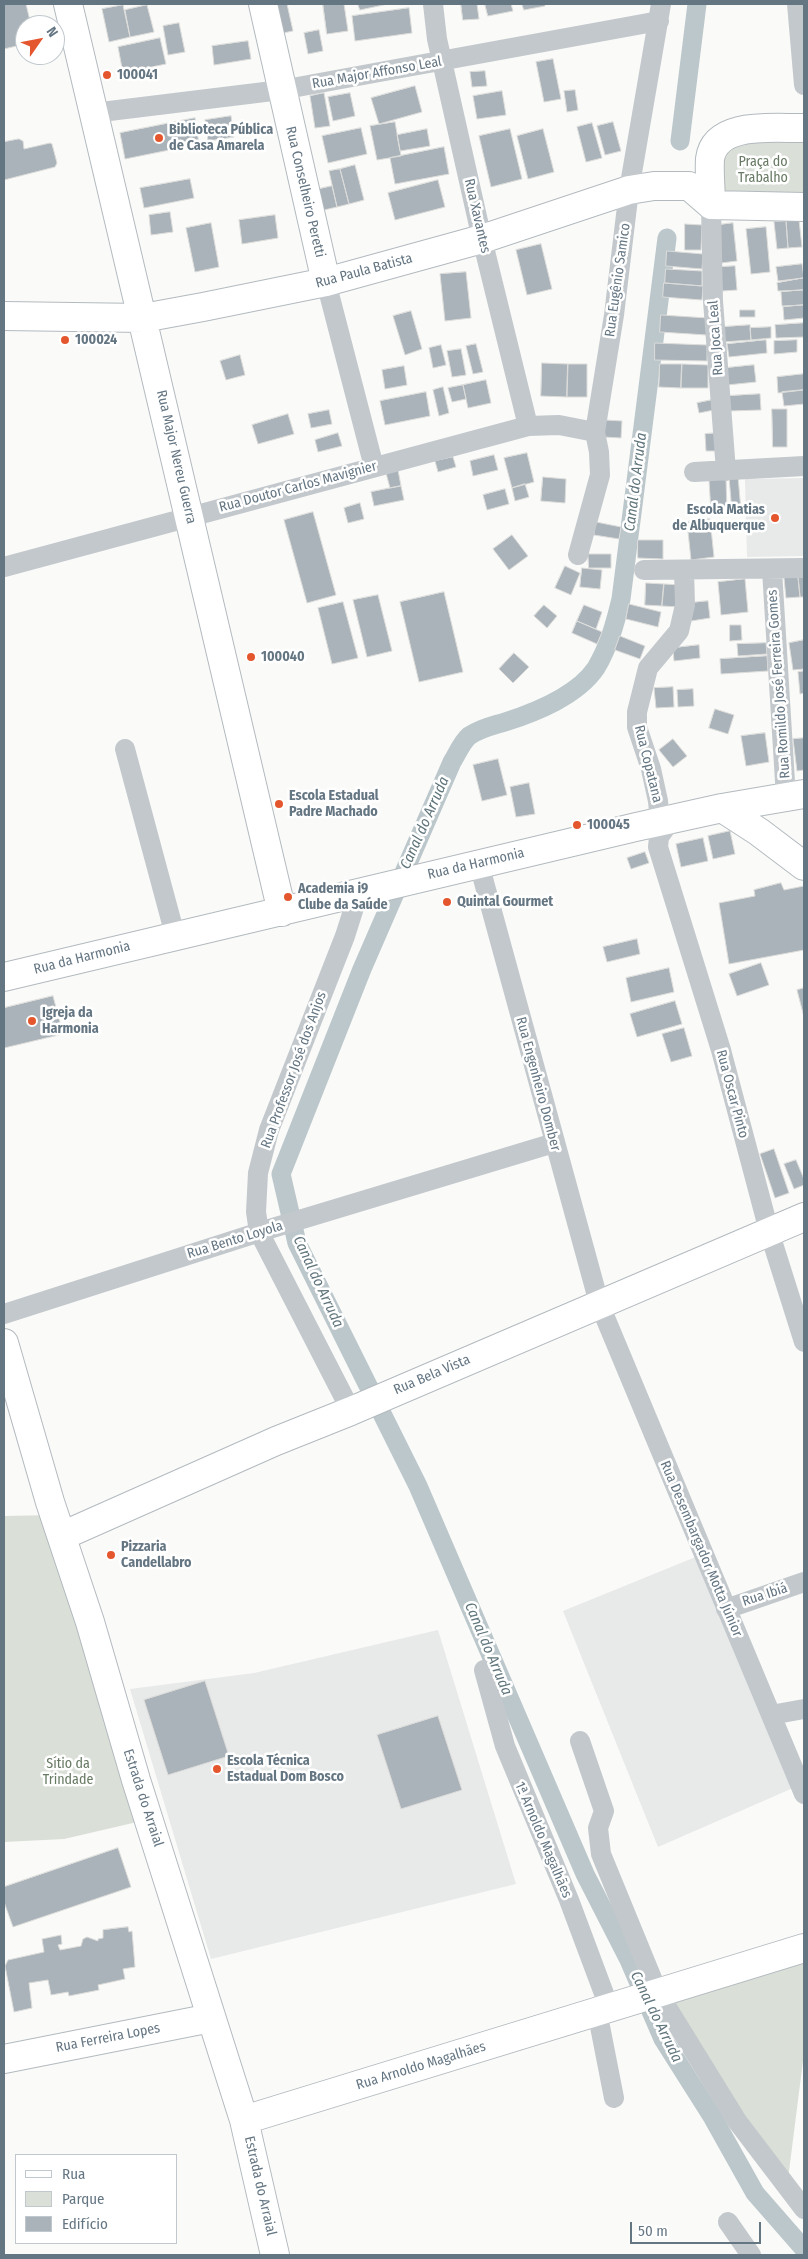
<!DOCTYPE html>
<html>
<head>
<meta charset="utf-8">
<style>
  body { margin:0 }
  #map { position:relative; width:808px; height:2259px; overflow:hidden; background:#fafaf8; font-family:"Fira Sans Condensed",sans-serif }
  canvas { display:block }
  .frame { position:absolute; inset:0; border:5px solid #657683; pointer-events:none }
  .legend { position:absolute; left:15px; top:2154px; width:162px; height:90px; box-sizing:border-box; background:#fff; border:1px solid #c1c8cd; margin:0; padding:6px 9px; list-style:none; font-size:15px; color:#657683 }
  .legend li { display:flex; align-items:center; gap:10px; height:25px }
  .legend b { width:25px; border:1px solid #c1c8cd }
  .north { position:absolute; left:15px; top:15px; width:50px; height:50px; box-sizing:border-box; background:#fff; border:1px solid #c1c8cd; border-radius:50%; rotate:57deg; font-size:14px; font-weight:700; line-height:20px; text-align:center; color:#657683 }
  .north::after { content:''; display:block; margin:auto; width:18px; height:22px; background:#e4572e; clip-path:polygon(50% 0,100% 100%,50% 72%,0 100%) }
  .scale { position:absolute; left:630px; top:2222px; width:131px; height:22px; box-sizing:border-box; border:2px solid #657683; border-top:0; padding-left:6px; font-size:15px; line-height:18px; white-space:nowrap; color:#657683; -webkit-text-stroke:4px #fff; paint-order:stroke }
</style>
</head>
<body>
<div id="map">
<canvas width="808" height="2259"></canvas>
<div class="frame"></div>
<ul class="legend">
<li><b style="height:6px;background:#fff"></b>Rua</li>
<li><b style="height:14px;background:#dadfd7"></b>Parque</li>
<li><b style="height:14px;background:#aab3b9"></b>Edifício</li>
</ul>
<div class="north">N</div>
<div class="scale">50 m</div>
</div>
<script>
const c = document.querySelector('canvas').getContext('2d');
c.lineJoin = 'round';
function fill(path, color) {
  c.fillStyle = color;
  c.fill(path, 'evenodd');
}
function stroke(path, color, width, dash) {
  c.strokeStyle = color;
  c.lineWidth = width;
  c.lineCap = dash ? 'butt' : 'round';
  c.setLineDash(dash || []);
  c.stroke(path);
}
function write(font, color, halo, rows, align = 'center') {
  c.font = font + ' "Fira Sans Condensed",sans-serif';
  c.lineWidth = 5;
  c.setLineDash([]);
  c.textBaseline = 'middle';
  c.strokeStyle = halo;
  c.fillStyle = color;
  for (const [text, x, y, turn = 0] of rows) {
    c.save();
    c.translate(x, y);
    c.rotate((+turn || 0) * Math.PI / 180);
    c.textAlign = isNaN(turn) ? turn : align;
    if (halo) c.strokeText(text, 0, 0);
    c.fillText(text, 0, 0);
    c.restore();
  }
}
fill(new Path2D(`
  M804 478V556L747 557 745 479Z
  M703 1554 800 1785 658 1847 563 1611Z
  M438 1630 516 1884 211 1959 130 1689 254 1673Z`), '#e8e9e9');
fill(new Path2D(`
  M804 138V198L724 199 722 153 732 143Z
  M55 1515 150 1819 64 1839 4 1842V1516Z
  M804 1961V2053L788 2179 667 2002Z`), '#dadfd7');
stroke(new Path2D(`
  M680 141 697 4
  M667 238 621 599C615 624 609 646 596 668 577 696 536 712 505 722 492 726 481 728 469 736 462 742 457 754 452 762L362 969 281 1174 297 1243 418 1486 585 1874 629 1960 663 2039 713 2118 755 2193 804 2249`), '#bbc7cb', 19);
const building = new Path2D(`
  M4 4H26L31 25H25V44L4 49Z
  M272 4H287L293 31 278 34Z
  M323 4H344L348 31 327 34Z
  M358 4H388L360 10Z
  M461 4H477L479 19 463 20Z
  M485 4H511L513 11 488 16Z
  M522 4H545V6L524 10Z
  M123 5 130 37 109 42 102 9Z
  M147 5 154 32 130 37 125 10Z
  M409 8 412 33 355 41 352 16Z
  M179 23 185 52 168 55 163 26Z
  M319 30 323 51 308 54 304 33Z
  M160 38 166 64 123 73 118 47Z
  M248 41 251 59 214 65 212 46Z
  M553 59 561 99 544 102 536 62Z
  M485 71 487 86 472 87 470 72Z
  M415 86 422 112 379 124 371 98Z
  M575 90 578 110 567 112 564 91Z
  M502 91 506 115 477 119 473 96Z
  M324 93 330 126 315 128 310 96Z
  M350 93 355 116 333 121 328 97Z
  M231 116 234 137 208 141 205 120Z
  M195 118 199 144 125 159 120 133Z
  M395 122 401 156 377 160 370 126Z
  M613 122 621 151 605 155 597 126Z
  M592 123 602 158 586 162 577 127Z
  M361 128 367 154 328 163 322 136Z
  M427 129 430 146 400 151 397 135Z
  M510 129 522 179 491 187 479 136Z
  M543 129 554 172 528 179 517 136Z
  M19 139 23 141 24 149 50 143 52 144 57 163 55 167 4 180V142Z
  M444 147 449 174 395 184 390 158Z
  M355 165 364 200 349 204 340 169Z
  M340 169 349 204 337 207 329 171Z
  M190 179 194 198 144 208 140 188Z
  M438 180 445 207 395 220 388 193Z
  M332 186 337 207 324 210 319 189Z
  M170 212 173 232 151 235 149 215Z
  M275 215 278 238 242 244 239 220Z
  M799 220 802 247 788 248 786 221Z
  M786 221 788 248 777 249 774 222Z
  M211 223 219 267 195 272 186 228Z
  M733 223 737 261 721 263 718 225Z
  M685 224 702 225 701 250H685Z
  M766 227 770 272 751 274 746 229Z
  M541 244 552 289 527 295 516 250Z
  M667 251 703 254 702 269 666 266Z
  M802 264 804 278 778 281 776 267Z
  M735 266 737 290 722 291 721 267Z
  M666 269 702 271V286L665 283Z
  M466 272 471 318 445 321 440 274Z
  M804 278V290L778 291 777 283Z
  M664 283 703 286 702 300 663 297Z
  M804 290V305L782 306 781 292Z
  M804 305V318L784 320 783 307Z
  M740 310H755V317H740Z
  M411 311 422 349 405 355 393 316Z
  M661 315 708 318 707 335 660 332Z
  M804 323V337L776 338 775 325Z
  M750 325 751 340 723 342 722 327Z
  M771 327V338L751 340 750 328Z
  M766 340 767 353 729 357 727 344Z
  M797 340V352L774 354V341Z
  M655 343 707 345V361L655 360Z
  M476 344 483 372 473 374 466 346Z
  M441 345 446 365 433 368 429 348Z
  M461 349 466 375 452 377 447 351Z
  M240 355 245 375 226 380 220 361Z
  M542 363 568 364 567 397 541 396Z
  M568 364H587V397H567Z
  M660 364H682L681 388 659 387Z
  M682 364 708 365V388H681Z
  M754 365 756 382 727 385 725 368Z
  M404 366 407 385 385 389 382 370Z
  M804 374V390L778 393 777 377Z
  M486 380 491 403 468 408 463 385Z
  M463 385 466 399 452 402 448 388Z
  M443 387 449 413 439 416 433 390Z
  M804 390V404L784 406 782 392Z
  M426 392 430 416 385 425 380 401Z
  M760 394 761 410 729 411 727 396Z
  M712 400 714 410 699 413 697 403Z
  M772 409H787V447H773Z
  M329 410 332 424 311 428 308 414Z
  M288 414 294 434 258 444 252 425Z
  M605 420 622 421 621 438 604 437Z
  M338 433 342 446 318 452 315 440Z
  M718 433 719 451H706L705 434Z
  M527 453 534 482 512 488 504 458Z
  M494 455 498 470 473 476 470 461Z
  M453 457 456 467 438 472 435 461Z
  M398 470 401 486 390 488 386 473Z
  M738 476 741 511 732 512 729 477Z
  M543 477 566 479 565 503 541 501Z
  M726 479 727 511 711 512 709 480Z
  M525 484 529 497 515 501 512 488Z
  M401 486 404 500 374 506 371 492Z
  M505 489 509 504 487 510 483 495Z
  M360 503 364 519 348 523 344 508Z
  M313 512 336 595 307 603 284 520Z
  M710 519 714 557 691 560 687 522Z
  M596 522 621 527 619 539 594 535Z
  M512 535 528 556 509 570 493 549Z
  M638 540H663V559L638 558Z
  M588 554H611V568H589Z
  M565 566 580 573 571 595 555 588Z
  M582 568 602 570 600 589 580 587Z
  M804 576V597H800L798 577Z
  M798 577 800 597 786 598 784 578Z
  M745 579 748 612 721 615 718 582Z
  M646 583 664 584 662 606 645 605Z
  M664 584 681 585 680 607 662 606Z
  M444 592 463 672 419 682 400 602Z
  M378 595 392 651 367 657 353 600Z
  M708 601 710 618 691 621 689 603Z
  M343 602 358 658 332 664 318 608Z
  M629 604 661 612 658 627 626 619Z
  M544 605 557 616 547 628 534 616Z
  M584 605 602 612 596 629 577 621Z
  M577 621 602 632 597 644 572 633Z
  M730 625H741L742 640 730 641Z
  M620 636 645 646 640 659 615 650Z
  M804 640V669L793 670 789 643Z
  M766 643 767 654 738 656 737 644Z
  M699 645 700 658 674 661 673 648Z
  M514 653 529 667 513 683 499 669Z
  M767 656 768 671 721 674 720 659Z
  M804 671V693L800 694 798 672Z
  M673 687 674 707 656 708 654 688Z
  M693 689 694 706 678 707 677 690Z
  M715 709 734 715 728 734 709 728Z
  M765 733 769 762 746 766 741 736Z
  M804 738V770L797 771 793 739Z
  M673 739 687 756 673 767 659 750Z
  M498 759 507 795 482 801 473 765Z
  M529 783 535 814 516 817 510 787Z
  M730 831 735 854 713 859 708 836Z
  M703 838 708 861 681 867 676 844Z
  M645 852 649 863 631 869 627 858Z
  M781 883 784 890 804 886V950L729 964 719 903 755 896 754 890Z
  M637 939 640 954 607 962 603 947Z
  M761 963 769 985 737 996 729 974Z
  M669 968 674 992 631 1002 626 978Z
  M804 988V1017L797 990Z
  M53 996 63 1034 4 1048V1008Z
  M675 1001 682 1024 637 1037 630 1014Z
  M684 1028 692 1056 671 1062 662 1034Z
  M774 1149 789 1193 775 1198 760 1154Z
  M796 1160 804 1179V1185L794 1189 784 1164Z
  M205 1681 229 1756 168 1775 144 1700Z
  M438 1716 462 1790 401 1809 377 1735Z
  M118 1848 131 1887 13 1927 4 1902V1887Z
  M128 1927 129 1932 132 1931 135 1967 123 1969 125 1979 98 1985 99 1990 69 1996 68 1992 51 1995 48 1980 29 1983 32 2008 14 2012 5 1966 8 1960 44 1952 42 1939 61 1935 62 1944 58 1945 60 1950 81 1946 83 1939 87 1937 98 1941V1939L103 1938V1930Z`);
fill(building, '#aab3b9');
stroke(building, '#dcdcda', 1);
const secondary = new Path2D(`
  M68 4 282 912
  M263 4 326 282
  M804 128C776 129 715 120 710 159 709 174 711 190 711 205L804 207
  M4 316 143 318 203 307 326 282 482 239 629 190 654 186H689L711 205
  M722 808 759 832 804 866
  M4 977 636 827 722 808 804 794
  M4 1343 50 1502 90 1622 136 1780 244 2120 275 2255
  M62 1536 276 1441 351 1411 804 1217
  M4 2059 211 2018
  M244 2120 804 1948`);
stroke(secondary, '#b3babf', 30);
stroke(new Path2D(`
  M433 4 437 39 482 239 528 426
  M797 4 804 85
  M93 113 281 90 659 21
  M711 205 713 301 726 471
  M326 282 374 467
  M694 472 804 466
  M578 555 600 475 599 452 595 432 614 315 629 190 661 4
  M4 567 528 426 559 425 595 432
  M644 570 804 568
  M772 570 786 798
  M125 749 175 935
  M671 820 659 837 658 847 721 1050 769 1231 804 1342
  M660 822 658 801 651 769 637 727V712L648 668 679 631 685 605 684 570
  M479 864 599 1303 804 1794
  M4 1314 266 1230 554 1143
  M351 1411 259 1232 256 1212 258 1173 269 1130 345 936 359 892
  M726 1609 804 1582
  M484 1670 505 1746 569 1900 609 2007
  M771 1715 804 1709
  M580 1741 604 1811 598 1828 601 1854 658 1993 737 2121 804 2209
  M597 2011 614 2098
  M728 2222 751 2255`), '#c3c8cc', 20);
stroke(secondary, '#fff', 28);
for (const [x, y, r, color] of [
  [107,75,5,"#e4572e"],
  [159,138,5,"#e4572e"],
  [65,340,5,"#e4572e"],
  [775,518,5,"#e4572e"],
  [251,657,5,"#e4572e"],
  [279,804,5,"#e4572e"],
  [577,825,5,"#e4572e"],
  [288,897,5,"#e4572e"],
  [447,902,5,"#e4572e"],
  [32,1021,5,"#e4572e"],
  [111,1555,5,"#e4572e"],
  [217,1769,5,"#e4572e"]
]) {
  const dot = new Path2D();
  dot.arc(x, y, r, 0, 2 * Math.PI);
  c.fillStyle = color;
  c.fill(dot);
  stroke(dot, '#fff', 2);
}
write('14px', '#657683', '#fff', [
  ["Rua Major Affonso Leal",377,73,-10],
  ["Rua Conselheiro Peretti",305,192,77],
  ["Rua Xavantes",477,216,77],
  ["Rua Paula Batista",364,271,-15],
  ["Rua Eugênio Samico",618,280,-82],
  ["Rua Joca Leal",716,338,-94],
  ["Rua Major Nereu Guerra",176,457,77],
  ["Rua Doutor Carlos Mavignier",298,487,-15],
  ["Rua Romildo José Ferreira Gomes",779,684,-94],
  ["Rua Copatana",648,764,76],
  ["Rua da Harmonia",476,864,-13],
  ["Rua da Harmonia",82,958,-14],
  ["Rua Professor José dos Anjos",294,1070,-70],
  ["Rua Engenheiro Domber",538,1084,75],
  ["Rua Oscar Pinto",732,1094,75],
  ["Rua Bento Loyola",235,1240,-17],
  ["Rua Bela Vista",432,1375,-23],
  ["Rua Desembargador Motta Júnior",701,1549,67],
  ["Rua Ibiá",765,1595,-18],
  ["Estrada do Arraial",143,1798,72],
  ["1ª Arnoldo Magalhães",543,1840,67],
  ["Rua Ferreira Lopes",108,2038,-11],
  ["Rua Arnoldo Magalhães",421,2066,-17],
  ["Estrada do Arraial",260,2186,77]
]);
write('bold 14px', '#657683', '#fff', [
  ["100041",117,75],
  ["Biblioteca Pública",169,130],
  ["de Casa Amarela",169,146],
  ["100024",75,340],
  ["Escola Matias",765,510,"right"],
  ["de Albuquerque",765,526,"right"],
  ["100040",261,657],
  ["Escola Estadual",289,796],
  ["Padre Machado",289,812],
  ["100045",587,825],
  ["Academia i9",298,889],
  ["Clube da Saúde",298,905],
  ["Quintal Gourmet",457,902],
  ["Igreja da",42,1013],
  ["Harmonia",42,1029],
  ["Pizzaria",121,1547],
  ["Candellabro",121,1563],
  ["Escola Técnica",227,1761],
  ["Estadual Dom Bosco",227,1777]
], 'left');
write('14px', '#687a64', '#fff', [
  ["Praça do",763,162],
  ["Trabalho",763,178],
  ["Sítio da",68,1764],
  ["Trindade",68,1780]
]);
write('italic 15px', '#60757c', '#fff', [
  ["Canal do Arruda",636,482,-83],
  ["Canal do Arruda",425,823,-66],
  ["Canal do Arruda",318,1282,65],
  ["Canal do Arruda",488,1649,67],
  ["Canal do Arruda",656,2017,64]
]);
</script>
</body>
</html>
